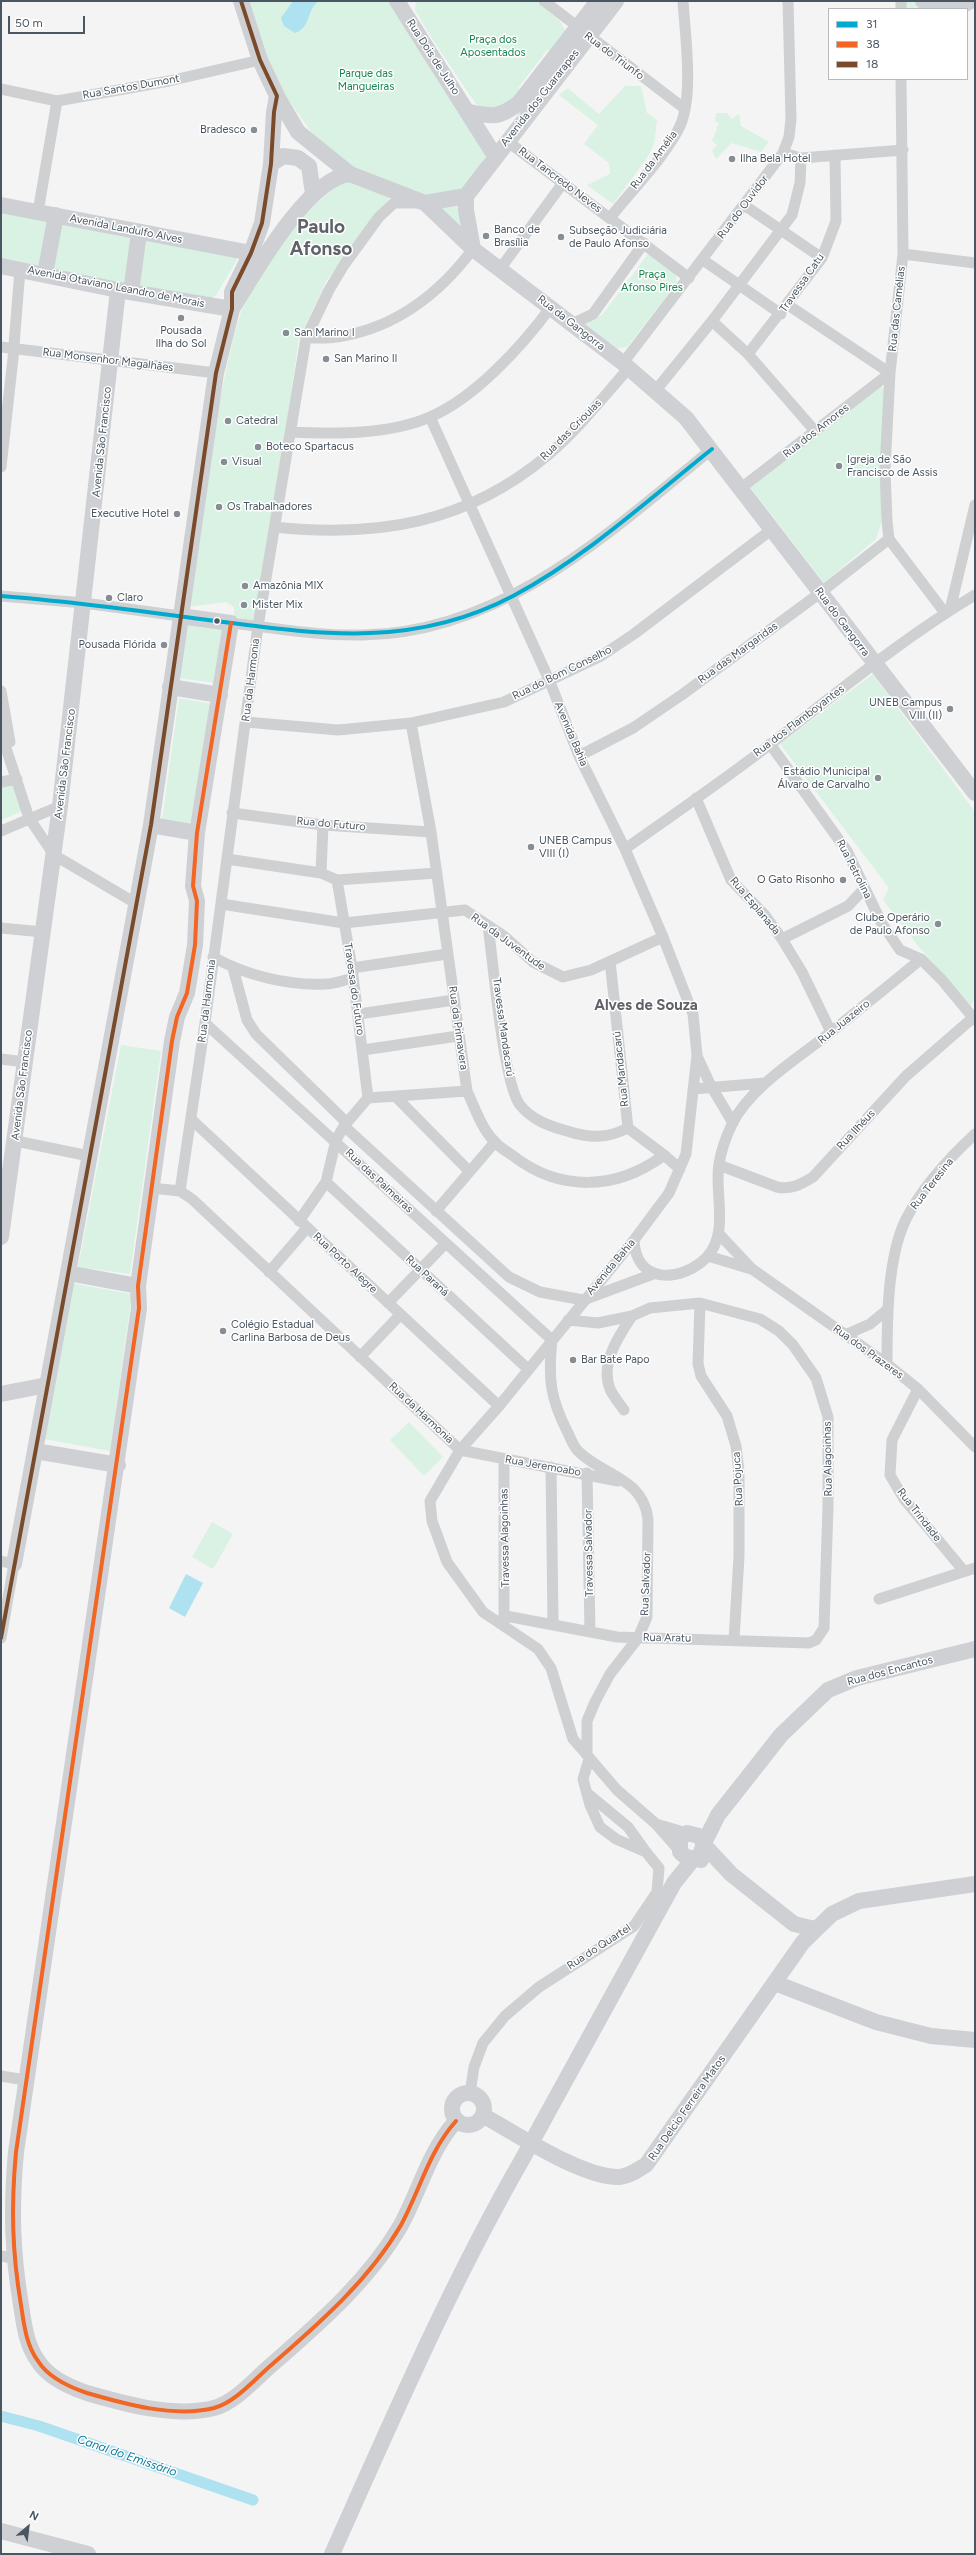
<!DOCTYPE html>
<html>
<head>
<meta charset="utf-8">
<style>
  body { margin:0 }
  #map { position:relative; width:976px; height:2555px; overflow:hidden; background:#f4f4f4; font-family:Figtree,sans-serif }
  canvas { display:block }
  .frame { position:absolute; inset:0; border:2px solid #4a5661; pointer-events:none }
  .legend { position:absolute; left:828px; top:8px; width:140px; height:72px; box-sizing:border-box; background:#fff; border:1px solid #b7bbc0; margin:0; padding:5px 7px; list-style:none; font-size:12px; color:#4a5661 }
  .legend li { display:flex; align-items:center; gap:8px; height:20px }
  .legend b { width:20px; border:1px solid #b7bbc0 }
  .north { position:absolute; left:8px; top:2507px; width:40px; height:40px; -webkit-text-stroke:3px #fff; paint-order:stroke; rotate:28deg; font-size:11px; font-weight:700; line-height:16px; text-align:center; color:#4a5661 }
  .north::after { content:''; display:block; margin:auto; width:14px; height:18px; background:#4a5661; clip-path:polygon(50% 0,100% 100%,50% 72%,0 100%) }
  .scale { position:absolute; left:8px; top:16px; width:77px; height:18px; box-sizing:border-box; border:2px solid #4a5661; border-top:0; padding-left:5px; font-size:12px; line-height:14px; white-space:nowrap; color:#4a5661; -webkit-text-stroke:3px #fff; paint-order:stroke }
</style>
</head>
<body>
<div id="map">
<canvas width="976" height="2555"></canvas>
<div class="frame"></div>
<ul class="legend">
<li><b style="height:5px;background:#00a9ce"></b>31</li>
<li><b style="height:5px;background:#f26522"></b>38</li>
<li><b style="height:5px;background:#7a4b2a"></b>18</li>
</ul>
<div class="north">N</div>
<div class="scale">50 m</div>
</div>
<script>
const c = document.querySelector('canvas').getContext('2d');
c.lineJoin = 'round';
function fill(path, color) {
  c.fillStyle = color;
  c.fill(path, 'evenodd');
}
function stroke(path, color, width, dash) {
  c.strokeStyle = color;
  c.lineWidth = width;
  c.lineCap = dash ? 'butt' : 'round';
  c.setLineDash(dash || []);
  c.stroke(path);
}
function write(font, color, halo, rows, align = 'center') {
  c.font = font + ' Figtree,sans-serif';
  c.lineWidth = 3;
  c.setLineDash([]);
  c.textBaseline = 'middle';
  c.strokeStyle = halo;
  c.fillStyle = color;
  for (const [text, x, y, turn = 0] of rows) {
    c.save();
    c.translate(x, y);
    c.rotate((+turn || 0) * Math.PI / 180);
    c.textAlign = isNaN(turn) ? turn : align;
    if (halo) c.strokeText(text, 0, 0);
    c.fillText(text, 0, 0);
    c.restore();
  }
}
fill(new Path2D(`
  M245 1H405L485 145V157L460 201 464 237 352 167 316 139 274 79Z
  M416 1H536L559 20 566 31 556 51 547 50 518 88 524 92 518 99 487 111 476 104 467 91 429 34 415 10Z
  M905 1H915L930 9H905Z
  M625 86H641L647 113 657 120 654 144 647 158 613 204 587 185 610 174 609 163 584 144 598 125 559 95 568 88 599 114Z
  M716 113H727L732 119 739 114 741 126 769 142 761 152 732 143 716 159 712 150 717 145 712 141 719 123 715 121Z
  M343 179 390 195 386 205 326 281 299 339 257 621 234 617V607L226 602 188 607C198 538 207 469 220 401 229 356 237 308 261 268 281 236 315 204 343 179Z
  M1 206 50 221 41 266 1 261Z
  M62 222 136 236 127 287 52 270Z
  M145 237 234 255 237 260 216 295 210 299 136 287Z
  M648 254 675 273 677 283 627 347 617 348 583 324 602 315Z
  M880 386 885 388 881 524 876 539 824 583 750 487Z
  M188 621 224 627 215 683 179 678Z
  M873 674 975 812V997L971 1006 919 947 883 900 889 888 780 744Z
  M179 698 213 704 190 824 162 820Z
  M12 785 23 811 1 820V786Z
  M121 1045 161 1051 130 1274 78 1267Z
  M70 1283 132 1294 110 1451 44 1439Z
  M409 1422 443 1457 424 1476 390 1440Z
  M212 1522 233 1534 213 1569 192 1557Z`), '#d9f2e3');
fill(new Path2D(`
  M293 1H319C306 9 312 27 295 33L284 26 281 18Z
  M186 1574 203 1583 185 1617 169 1608Z`), '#aee2f0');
stroke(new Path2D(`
  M1 2416 39 2426 253 2500`), '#aee2f0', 11);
stroke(new Path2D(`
  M544 1 685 109
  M901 1V9
  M901 79 903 254 890 373 885 469 887 521 889 539 945 613
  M1 89 57 101 169 81 260 60
  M507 141 689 278
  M783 153 801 158 903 150
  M744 205 822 258
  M38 212 57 101
  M610 218C631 191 666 156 680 126 694 95 685 34 683 1
  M903 254 975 263
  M703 260 781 314
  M500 269 563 183
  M712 321 748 354 815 431
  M572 324 593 314 644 243
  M306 338C318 338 331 339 343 336 398 326 440 293 473 249
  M1 347 216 373
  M748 354 822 258 836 221 835 155
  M623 363 783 153 789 137 791 119 788 1
  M656 390 712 321 792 215 800 183 801 158
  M430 417 550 682 579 756 625 849 663 937 693 1014 697 1055 686 1154 669 1193 634 1240 499 1406 460 1450 430 1501 432 1521 447 1562 483 1612 538 1649 551 1668 573 1739 587 1755
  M291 432C334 434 389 435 430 417 475 398 522 346 551 307
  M1 467 13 358 20 269
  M741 488 890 373 788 305
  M275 527C378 538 467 523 548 455 578 430 603 397 629 368
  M1 596 84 603 180 616
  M950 610 975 505
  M231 623C274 628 319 636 363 635 503 633 610 532 712 449
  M1 691 10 742
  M246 722 338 730 411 723 504 702 601 656 634 634 771 530
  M411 723 431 832 467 1091C475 1108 481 1128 495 1142 499 1147 506 1151 512 1155 559 1192 616 1191 664 1155L680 1169
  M1 733 29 818 54 855 137 904
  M770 744 847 851 881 922 900 950 921 959 942 980 975 1020
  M579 756 633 728 683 694 820 593 889 539
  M1 782 17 779
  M696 798 731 880 764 914 782 939 802 972 831 1032
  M232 813 323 825 431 832
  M1 831 60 806
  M625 849C674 814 724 780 772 743 838 692 903 638 975 595
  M227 859 321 873 337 880 437 873
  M321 873 323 825
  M337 880 352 968 368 1098
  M221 904 344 923 465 910 504 936 533 962 563 977 591 970 663 937
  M488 926C493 960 503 1083 520 1105 532 1120 549 1126 567 1131 589 1138 607 1139 628 1128
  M1 928 43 932
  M782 939 848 906 864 889
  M213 957C245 975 288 986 326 984 334 984 344 980 353 978
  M610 961 628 1128
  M233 968 247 1020 256 1034 346 1122
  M352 968 447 954
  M359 1014 454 1000
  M205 1023 552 1340C548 1379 550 1398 568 1433 571 1439 574 1448 579 1452 604 1476 643 1478 648 1519L647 1617 638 1638 610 1674 595 1702 587 1721V1755L617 1790 656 1824 679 1850
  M363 1050 458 1036
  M697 1056 711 1086 733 1123
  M1 1059 25 1062
  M693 1089 765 1083
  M396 1097 469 1171
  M368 1098 467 1091
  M192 1120 499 1406
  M344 1126 509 1277 540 1292 583 1300
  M628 1128 664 1155
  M16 1141 89 1156
  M719 1165 777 1187C792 1190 801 1184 813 1177L906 1076 975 1016
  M326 1182 528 1369
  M151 1188 180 1191 192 1199 460 1450
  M180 1191 205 1023 258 626 306 338 329 290 344 265 379 217 394 203H416
  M436 1211 495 1142
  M299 1221 326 1182 336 1140 344 1126 368 1098
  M719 1234 752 1269 887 1364 918 1389 975 1447
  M634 1240C636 1284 680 1283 706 1258 730 1234 714 1193 719 1164 721 1150 726 1137 732 1124 750 1087 800 1057 831 1032 861 1008 891 984 921 959
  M708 1256 751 1269
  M269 1272 307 1228
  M586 1299 653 1274
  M388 1303 445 1244
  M700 1303 698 1364 701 1376 727 1416 736 1446 739 1472V1556L734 1640
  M845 1335 870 1324 887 1310
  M360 1357 400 1315
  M887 1364C887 1321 887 1258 906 1219 922 1188 949 1158 975 1134
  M918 1389 892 1440 890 1475 904 1499 963 1570
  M624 1410C619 1403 613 1396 610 1389 600 1364 618 1337 632 1316
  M460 1450 618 1481
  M551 1467 553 1623
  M587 1473 590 1632
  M1 1561 14 1564 1 1638
  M879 1599 975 1568
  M506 1616 617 1637 809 1643 816 1640 824 1628 828 1507V1417L816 1378 793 1345 779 1331 760 1319 700 1303 650 1308 632 1316 598 1323 568 1320
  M504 1622V1459
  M587 1793 628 1827 646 1852
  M656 1824 687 1833
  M1 2076 25 2080
  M470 2093 474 2067 483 2043 505 2016 539 1987 634 1926 657 1892 659 1868 646 1852 616 1839 600 1827 590 1805 583 1779 589 1759
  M1 2256 13 2258`), '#ced0d2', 11);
stroke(new Path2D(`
  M397 1 495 156
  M923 1C936 10 958 9 971 1
  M277 96 298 132 350 174 425 203 466 196
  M469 112C493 117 499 118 519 103L598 1
  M271 164 283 156 298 158 309 166 313 194
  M466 196 616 1
  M466 196V210L473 249
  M425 203 473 249 623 363 686 418 975 793
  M1 205 251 253
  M1 266 118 290 232 309C254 274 307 178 350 174
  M45 274 56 215
  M131 292 139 233
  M180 616 231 623 197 833 193 886 197 901 195 945 187 993 177 1017 172 1041 138 1286 139 1308 16 2152C11 2207 12 2251 21 2305 24 2324 26 2345 38 2361 48 2377 69 2387 87 2393 125 2404 174 2418 214 2408 235 2402 252 2382 268 2368 317 2325 368 2282 401 2225 420 2190 429 2151 456 2121
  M170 687 220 695
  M151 825 197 833
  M1 1237 60 806 118 290
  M68 1273 138 1286
  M1 1394 47 1385
  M35 1451 118 1465
  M14 1564 151 825 216 373 232 309V292L251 253 262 223 271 164 274 112 277 96 260 60 241 1
  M704 1843 718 1815 781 1735 828 1690 857 1678 975 1649
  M704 1845 731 1874 794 1924 815 1929
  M701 1860 686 1857 680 1852V1839L687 1833 699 1836 704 1843 701 1852
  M775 1983 876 2022 931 2036 975 2040
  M452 2109a16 16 0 1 1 32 0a16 16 0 1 1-32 0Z
  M484 2116C517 2134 581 2177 618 2177 628 2177 637 2170 646 2165L803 1942 832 1914 859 1901 975 1884
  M541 2125 674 1883 694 1858
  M1 2531 88 2554
  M332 2554C392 2420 450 2285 523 2158`), '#ced0d4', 16);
stroke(new Path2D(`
  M523 2158 541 2125`), '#ced0d4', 16);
stroke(new Path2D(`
  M1 596C68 601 134 610 200 619 311 633 409 651 513 596 586 557 648 500 712 449`), '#00a9ce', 4);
stroke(new Path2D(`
  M231 623 197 833 193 886 197 901 195 945 187 993 177 1017 172 1041 138 1286 139 1308 16 2152C11 2207 12 2251 21 2305 24 2324 26 2345 38 2361 48 2377 69 2387 87 2393 125 2404 174 2418 214 2408 235 2402 252 2382 268 2368 317 2325 368 2282 401 2225 420 2190 429 2151 456 2121`), '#f26522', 4);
stroke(new Path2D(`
  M1 1638 151 825 216 373 232 309V292L251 253 262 223 271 164 274 112 277 96 260 60 241 1`), '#7a4b2a', 4);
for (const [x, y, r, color] of [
  [254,130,4,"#868d94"],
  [732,159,4,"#868d94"],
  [486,236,4,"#868d94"],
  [561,237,4,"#868d94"],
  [181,318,4,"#868d94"],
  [286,333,4,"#868d94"],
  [326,359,4,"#868d94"],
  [228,421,4,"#868d94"],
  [258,447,4,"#868d94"],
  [224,462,4,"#868d94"],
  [839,466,4,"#868d94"],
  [219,507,4,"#868d94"],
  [177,514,4,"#868d94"],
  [245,586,4,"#868d94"],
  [109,598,4,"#868d94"],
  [244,605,4,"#868d94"],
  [217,621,3.5,"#4a5661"],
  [164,645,4,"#868d94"],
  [950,709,4,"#868d94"],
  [878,778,4,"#868d94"],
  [531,847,4,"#868d94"],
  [843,880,4,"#868d94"],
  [938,924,4,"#868d94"],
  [223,1331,4,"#868d94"],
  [573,1360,4,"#868d94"]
]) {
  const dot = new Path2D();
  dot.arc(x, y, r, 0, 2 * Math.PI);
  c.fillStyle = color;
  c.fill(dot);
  stroke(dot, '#fff', 1.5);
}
write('11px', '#17864f', '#fff', [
  ["Praça dos",493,40],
  ["Aposentados",493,53],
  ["Parque das",366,74],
  ["Mangueiras",366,87],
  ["Praça",652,275],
  ["Afonso Pires",652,288]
]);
write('11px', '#4a5661', '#fff', [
  ["Rua do Triunfo",614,56,37],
  ["Rua Dois de Julho",433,57,57],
  ["Rua Santos Dumont",131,87,-10],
  ["Avenida dos Guararapes",540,98,-52],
  ["Rua da Amélia",654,160,-53],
  ["Rua Tancredo Neves",560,180,37],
  ["Rua do Ouvidor",743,207,-53],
  ["Avenida Landulfo Alves",126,229,11],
  ["Travessa Catu",802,283,-55],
  ["Avenida Otaviano Leandro de Morais",116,287,11],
  ["Rua das Camélias",897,309,-84],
  ["Rua da Gangorra",571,323,38],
  ["Rua Monsenhor Magalhães",108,360,7],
  ["Rua das Crioulas",571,430,-45],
  ["Rua dos Amores",816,431,-38],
  ["Avenida São Francisco",102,442,-84],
  ["Rua do Gangorra",842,622,53],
  ["Rua das Margaridas",738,653,-36],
  ["Rua do Bom Conselho",562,673,-26],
  ["Rua da Harmonia",251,680,-83],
  ["Rua dos Flamboyantes",799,721,-37],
  ["Avenida Bahia",571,734,67],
  ["Avenida São Francisco",65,764,-83],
  ["Rua do Futuro",331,824,5],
  ["Rua Petrolina",854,869,63],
  ["Rua Esplanada",755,906,50],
  ["Rua da Juventude",508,942,36],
  ["Travessa do Futuro",354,989,82],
  ["Rua da Harmonia",207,1001,-83],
  ["Rua Juazeiro",844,1022,-39],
  ["Travessa Mandacarú",503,1027,82],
  ["Rua da Primavera",458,1028,82],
  ["Rua Mandacarú",621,1069,-96],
  ["Avenida São Francisco",22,1085,-83],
  ["Rua Ilhéus",856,1130,-47],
  ["Rua das Palmeiras",379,1181,43],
  ["Rua Teresina",932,1184,-52],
  ["Rua Porto Alegre",345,1263,43],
  ["Avenida Bahia",611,1267,-50],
  ["Rua Paraná",427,1276,43],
  ["Rua dos Prazeres",868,1352,36],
  ["Rua da Harmonia",421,1413,43],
  ["Rua Alagoinhas",828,1459,-91],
  ["Rua Jeremoabo",543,1466,10],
  ["Rua Pojuca",738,1479,-93],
  ["Rua Trindade",919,1515,52],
  ["Travessa Alagoinhas",505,1538,-91],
  ["Travessa Salvador",589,1553,-91],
  ["Rua Salvador",646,1584,-88],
  ["Rua Aratu",667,1638,1],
  ["Rua dos Encantos",890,1671,-15],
  ["Rua do Quartel",599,1947,-33],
  ["Rua Delcio Ferreira Matos",687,2108,-55]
]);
write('11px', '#4a5661', '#fff', [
  ["Bradesco",246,130,"right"],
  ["Ilha Bela Hotel",740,159],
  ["Banco de",494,230],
  ["Brasília",494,243],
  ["Subseção Judiciária",569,231],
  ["de Paulo Afonso",569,244],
  ["Pousada",181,331,"center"],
  ["Ilha do Sol",181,344,"center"],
  ["San Marino I",294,333],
  ["San Marino II",334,359],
  ["Catedral",236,421],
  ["Boteco Spartacus",266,447],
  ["Igreja de São",847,460],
  ["Francisco de Assis",847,473],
  ["Visual",232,462],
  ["Os Trabalhadores",227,507],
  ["Executive Hotel",169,514,"right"],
  ["Amazônia MIX",253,586],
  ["Claro",117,598],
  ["Mister Mix",252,605],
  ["Pousada Flórida",156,645,"right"],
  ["UNEB Campus",942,703,"right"],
  ["VIII (II)",942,716,"right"],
  ["Estádio Municipal",870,772,"right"],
  ["Álvaro de Carvalho",870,785,"right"],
  ["UNEB Campus",539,841],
  ["VIII (I)",539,854],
  ["O Gato Risonho",835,880,"right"],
  ["Clube Operário",930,918,"right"],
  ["de Paulo Afonso",930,931,"right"],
  ["Colégio Estadual",231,1325],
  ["Carlina Barbosa de Deus",231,1338],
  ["Bar Bate Papo",581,1360]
], 'left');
write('italic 12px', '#0c7c9b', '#fff', [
  ["Canal do Emissário",127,2456,19]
]);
write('bold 15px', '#5f6368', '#fff', [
  ["Alves de Souza",646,1006]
]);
write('bold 19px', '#5f6368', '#fff', [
  ["Paulo",321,227],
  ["Afonso",321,249]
]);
</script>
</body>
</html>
